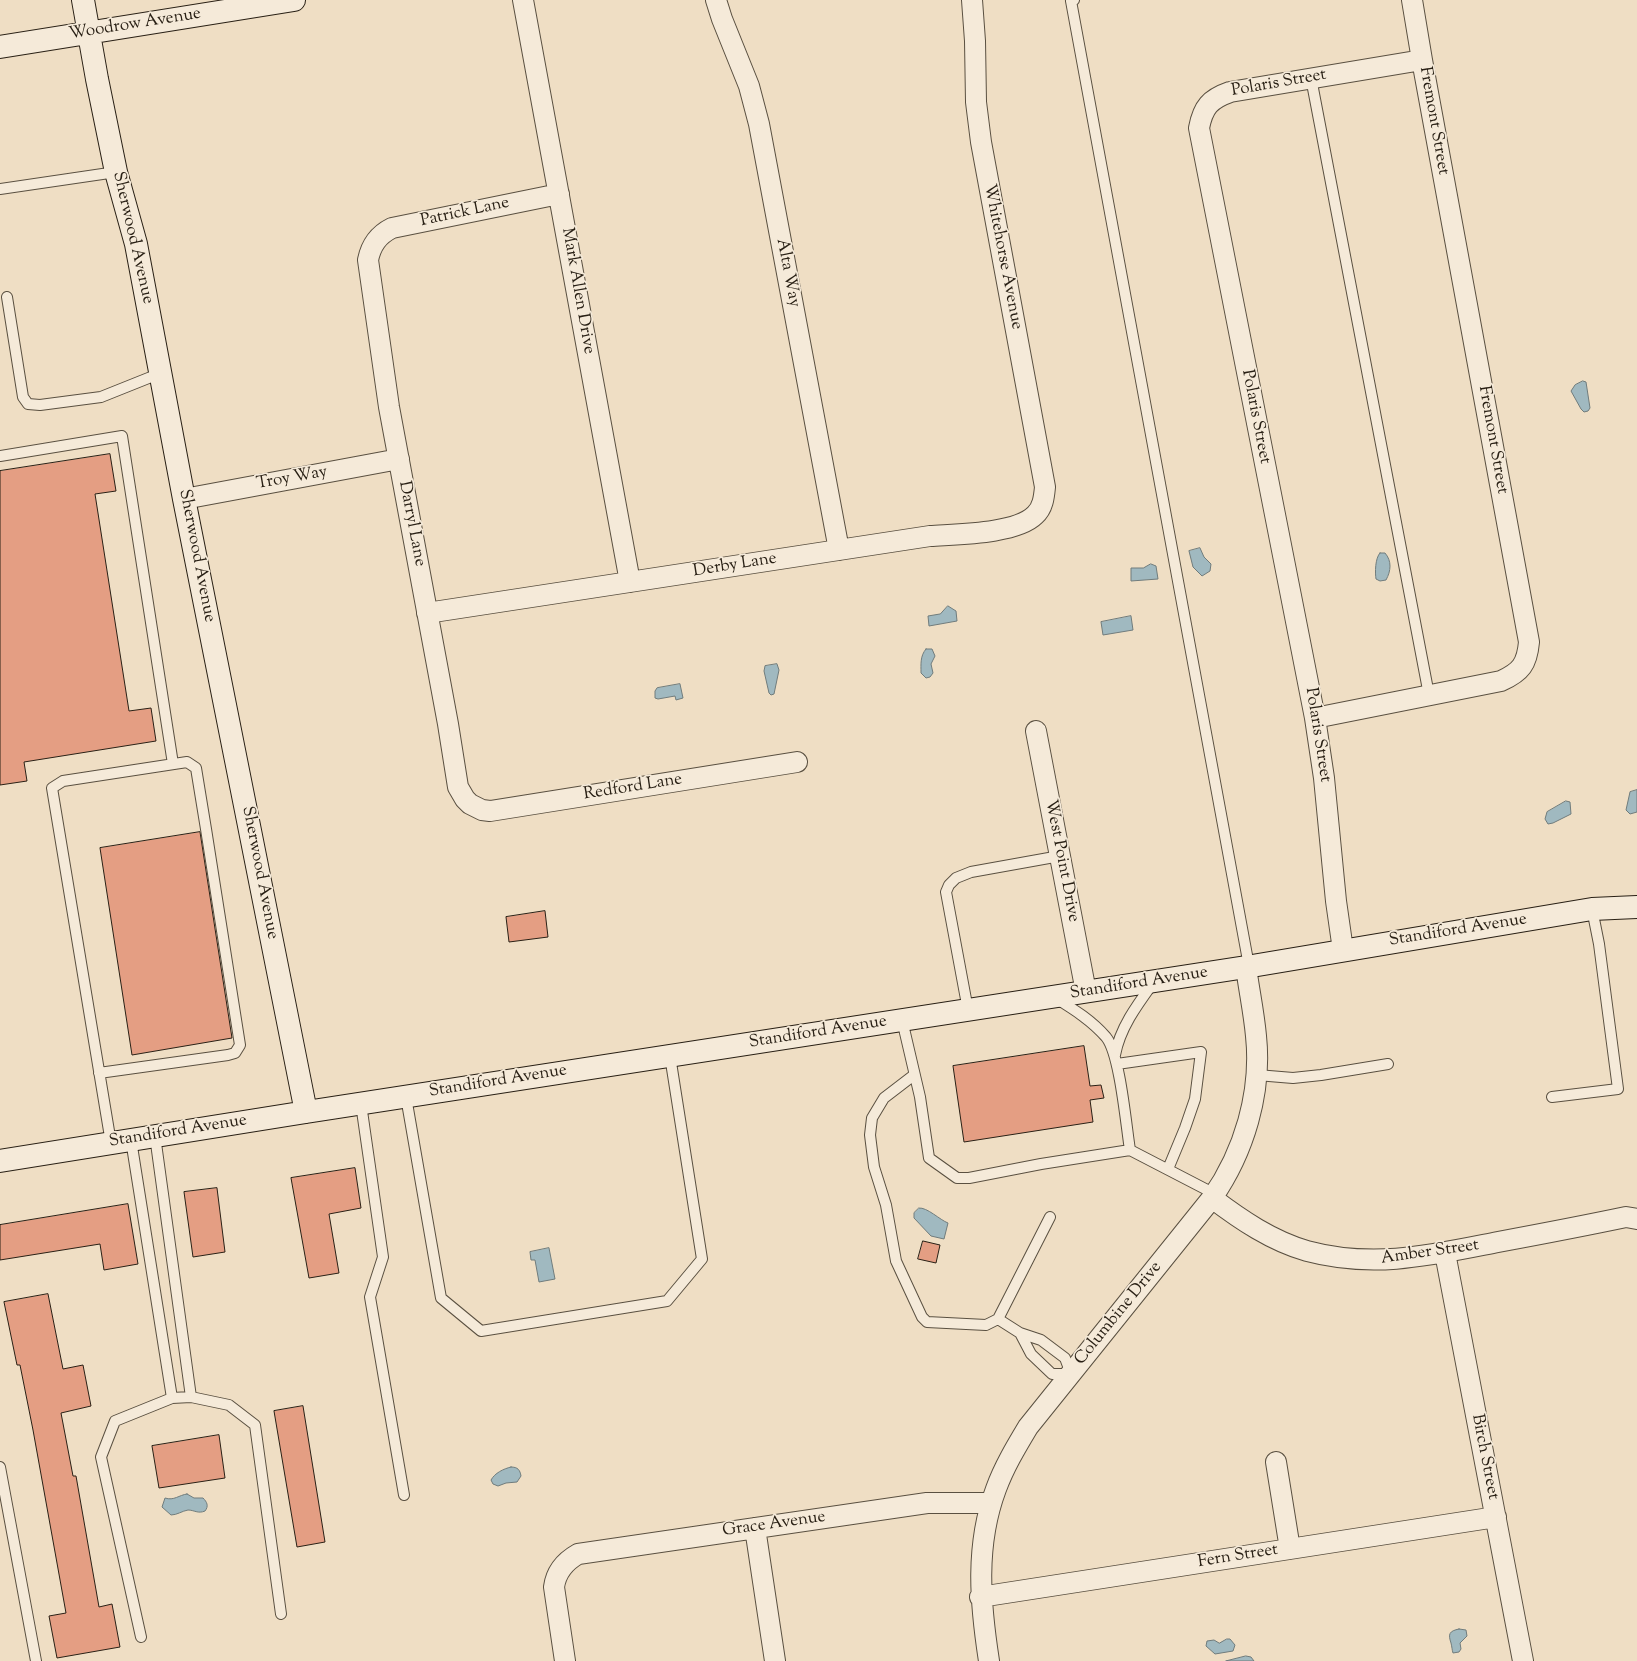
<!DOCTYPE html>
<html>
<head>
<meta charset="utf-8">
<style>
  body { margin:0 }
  canvas { display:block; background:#efdec4 }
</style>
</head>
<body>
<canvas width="1637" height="1661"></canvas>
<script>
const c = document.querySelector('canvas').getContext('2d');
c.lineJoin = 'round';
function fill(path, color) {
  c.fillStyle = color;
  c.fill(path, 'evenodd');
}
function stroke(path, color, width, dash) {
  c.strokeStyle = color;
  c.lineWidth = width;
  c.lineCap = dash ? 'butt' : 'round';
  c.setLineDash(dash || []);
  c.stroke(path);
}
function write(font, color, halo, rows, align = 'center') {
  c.font = font + ' "Sorts Mill Goudy",serif';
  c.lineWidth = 3.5;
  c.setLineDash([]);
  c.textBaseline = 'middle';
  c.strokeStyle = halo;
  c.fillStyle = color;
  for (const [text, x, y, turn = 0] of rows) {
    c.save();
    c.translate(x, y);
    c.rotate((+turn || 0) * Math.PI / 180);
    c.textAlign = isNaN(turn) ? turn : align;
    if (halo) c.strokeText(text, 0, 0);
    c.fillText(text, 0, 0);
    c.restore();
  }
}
const water = new Path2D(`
  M1583 381 1586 382 1590 408 1588 411 1584 412 1581 409 1571 391 1575 385Z
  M1200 548 1204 557 1211 564 1210 571 1202 576 1193 567 1189 551Z
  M1380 553H1385C1392 561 1391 571 1386 580L1380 581 1376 579C1375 573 1375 558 1380 553Z
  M1151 564 1156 566 1158 579 1131 581V568H1143Z
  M948 606 956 611 957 621 929 626 928 616 940 614Z
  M1131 616 1133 630 1103 635 1101 622Z
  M926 649H932L935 656 931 664 933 673 930 677 926 678 921 673C921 664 920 656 926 649Z
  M777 664 779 670 774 694 771 695 769 693 764 671 765 666Z
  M680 684 683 698 676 700 675 696 658 699 655 698V691L657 688Z
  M1637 790V812L1630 814 1626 810 1630 792Z
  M1566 801 1570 802 1571 814 1553 823 1548 824 1545 819 1547 812Z
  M919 1208C927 1207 940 1220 948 1223L944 1239 931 1236 914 1218V1213Z
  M549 1248 555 1279 539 1282 535 1260H531L530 1252Z
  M511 1467C518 1467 520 1470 521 1476L517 1482 506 1483 498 1486 493 1484 491 1480C495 1473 503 1469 511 1467Z
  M187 1494 194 1498H203C207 1502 209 1506 205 1511 198 1514 194 1510 188 1510 182 1511 177 1515 171 1515L162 1507 165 1498C174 1501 179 1495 187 1494Z
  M1459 1629 1466 1630 1467 1636 1460 1643 1461 1649 1459 1652 1453 1653C1452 1650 1452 1647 1451 1643 1448 1634 1449 1631 1459 1629Z
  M1227 1639H1230L1235 1645 1233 1651 1215 1654 1206 1646 1207 1641 1214 1640 1219 1643Z
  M1246 1656 1251 1657 1254 1661H1226Z`);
fill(water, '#a0b9c0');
stroke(water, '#707c7c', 1);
const building = new Path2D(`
  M110 454 116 491 95 494 129 711 151 708 156 741 24 762 27 781 0 785V471Z
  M200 832 232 1038 132 1055 100 848Z
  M545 911 548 937 509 942 506 917Z
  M1084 1046 1090 1086 1101 1085 1104 1098 1090 1100 1093 1122 964 1142 953 1066Z
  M355 1168 361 1208 329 1214 339 1273 309 1278 291 1178Z
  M217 1188 225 1252 193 1257 184 1192Z
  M128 1204 138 1264 104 1270 100 1244 0 1260V1225Z
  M923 1241 940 1245 936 1263 918 1259Z
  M48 1294 63 1369 83 1365 91 1406 61 1413 73 1476H76L99 1607 112 1604 120 1647 57 1658 49 1616 66 1613 33 1430 20 1365H17L4 1302Z
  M303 1406 325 1542 297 1547 274 1411Z
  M219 1435 225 1478 159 1488 152 1446Z`);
fill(building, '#e49e83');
stroke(building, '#292015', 1);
const lane = new Path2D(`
  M1074 0 1071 1 1249 966
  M1311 78 1429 695
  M0 189 116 172
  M7 297 23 397 28 404 40 405 101 397 161 373
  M0 456 122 436 173 764
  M1057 999C1075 1010 1092 1021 1106 1037 1120 1054 1126 1125 1130 1150
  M968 1010 946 892 949 885 956 878 971 872 1060 856
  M902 1020 920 1097 929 1158 957 1178H969L1041 1164 1130 1150 1215 1194
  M1115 1055C1120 1028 1137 1005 1153 983
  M1117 1064 1201 1052 1195 1099 1185 1128 1168 1169
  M99 1073 228 1055 235 1053 240 1045 206 829 196 768 187 762 63 781 52 788 111 1143
  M914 1075 884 1098 872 1118 870 1135 874 1167 886 1205 896 1261 922 1317 927 1322 986 1325 998 1319 1050 1217
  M1257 1075 1293 1078 1321 1075 1388 1064
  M406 1097 441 1298 481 1331 667 1301 702 1259 670 1056
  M1552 1097 1618 1089 1599 944 1592 909
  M361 1104 383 1257 370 1297 404 1495
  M155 1136 191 1397
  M131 1140 172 1398
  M998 1319 1020 1333
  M1020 1333 1041 1340 1065 1358 1071 1374H1052L1031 1354Z
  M0 1467 36 1661
  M141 1637 101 1457 115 1421 172 1398 191 1397 229 1405 255 1425 281 1614`);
const street = new Path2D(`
  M523 0 630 582
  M716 0 722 19 749 86 759 124 839 550
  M559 194 392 228C378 235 371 245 368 260L389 407 448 724 458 787 465 799 470 804 482 810 490 811 797 762
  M184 499 399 459
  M427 613 930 536C957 534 1016 534 1035 515 1043 508 1044 497 1045 487L981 142 976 102 975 41 972 0
  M1315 718 1501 681C1521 672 1527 664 1529 642L1422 60 1412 0
  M1036 731 1086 992
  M1343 950 1336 901 1324 778 1315 718 1199 128C1203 107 1210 99 1230 92L1422 60
  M1212 1198C1241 1220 1272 1241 1307 1251 1374 1269 1432 1255 1498 1242 1541 1234 1583 1226 1626 1217L1637 1219
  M1445 1253 1523 1661
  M1276 1462 1290 1549
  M755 1528 775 1661
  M980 1597 1496 1517
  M565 1661 554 1587C556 1572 564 1562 578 1554L927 1503H991
  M989 1661C980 1603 975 1545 996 1489 1004 1467 1016 1447 1028 1427L1212 1198C1244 1152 1262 1093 1256 1036 1254 1013 1249 990 1246 967`);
const secondary = new Path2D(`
  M83 0 97 79 116 172 136 244 184 499 306 1112
  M0 47 294 0
  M0 1161 306 1112 1246 967 1592 909 1637 907`);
stroke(lane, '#5a5041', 12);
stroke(street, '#5a5041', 22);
stroke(secondary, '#292015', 24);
stroke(lane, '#f5ead9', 10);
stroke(street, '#f5ead9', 20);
stroke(secondary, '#f5ead9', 22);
write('17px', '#292015', '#f5ead9', [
  ["Woodrow Avenue",135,25,-9],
  ["Polaris Street",1279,84,-10],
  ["Fremont Street",1433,121,80],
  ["Patrick Lane",465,213,-12],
  ["Sherwood Avenue",132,238,77],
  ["Whitehorse Avenue",1002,257,79],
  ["Alta Way",787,273,79],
  ["Mark Allen Drive",577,291,80],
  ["Polaris Street",1255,417,79],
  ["Fremont Street",1492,440,80],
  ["Troy Way",292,479,-10],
  ["Darryl Lane",411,524,79],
  ["Sherwood Avenue",196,556,79],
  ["Derby Lane",735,566,-9],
  ["Polaris Street",1317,735,81],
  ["Redford Lane",633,788,-9],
  ["West Point Drive",1061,861,79],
  ["Sherwood Avenue",259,873,79],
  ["Standiford Avenue",1458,931,-9],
  ["Standiford Avenue",1139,984,-9],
  ["Standiford Avenue",818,1033,-9],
  ["Standiford Avenue",498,1082,-9],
  ["Standiford Avenue",178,1132,-9],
  ["Amber Street",1430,1253,-8],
  ["Columbine Drive",1119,1314,-51],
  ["Birch Street",1484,1457,79],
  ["Grace Avenue",774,1525,-8],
  ["Fern Street",1238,1557,-9]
]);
</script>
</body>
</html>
